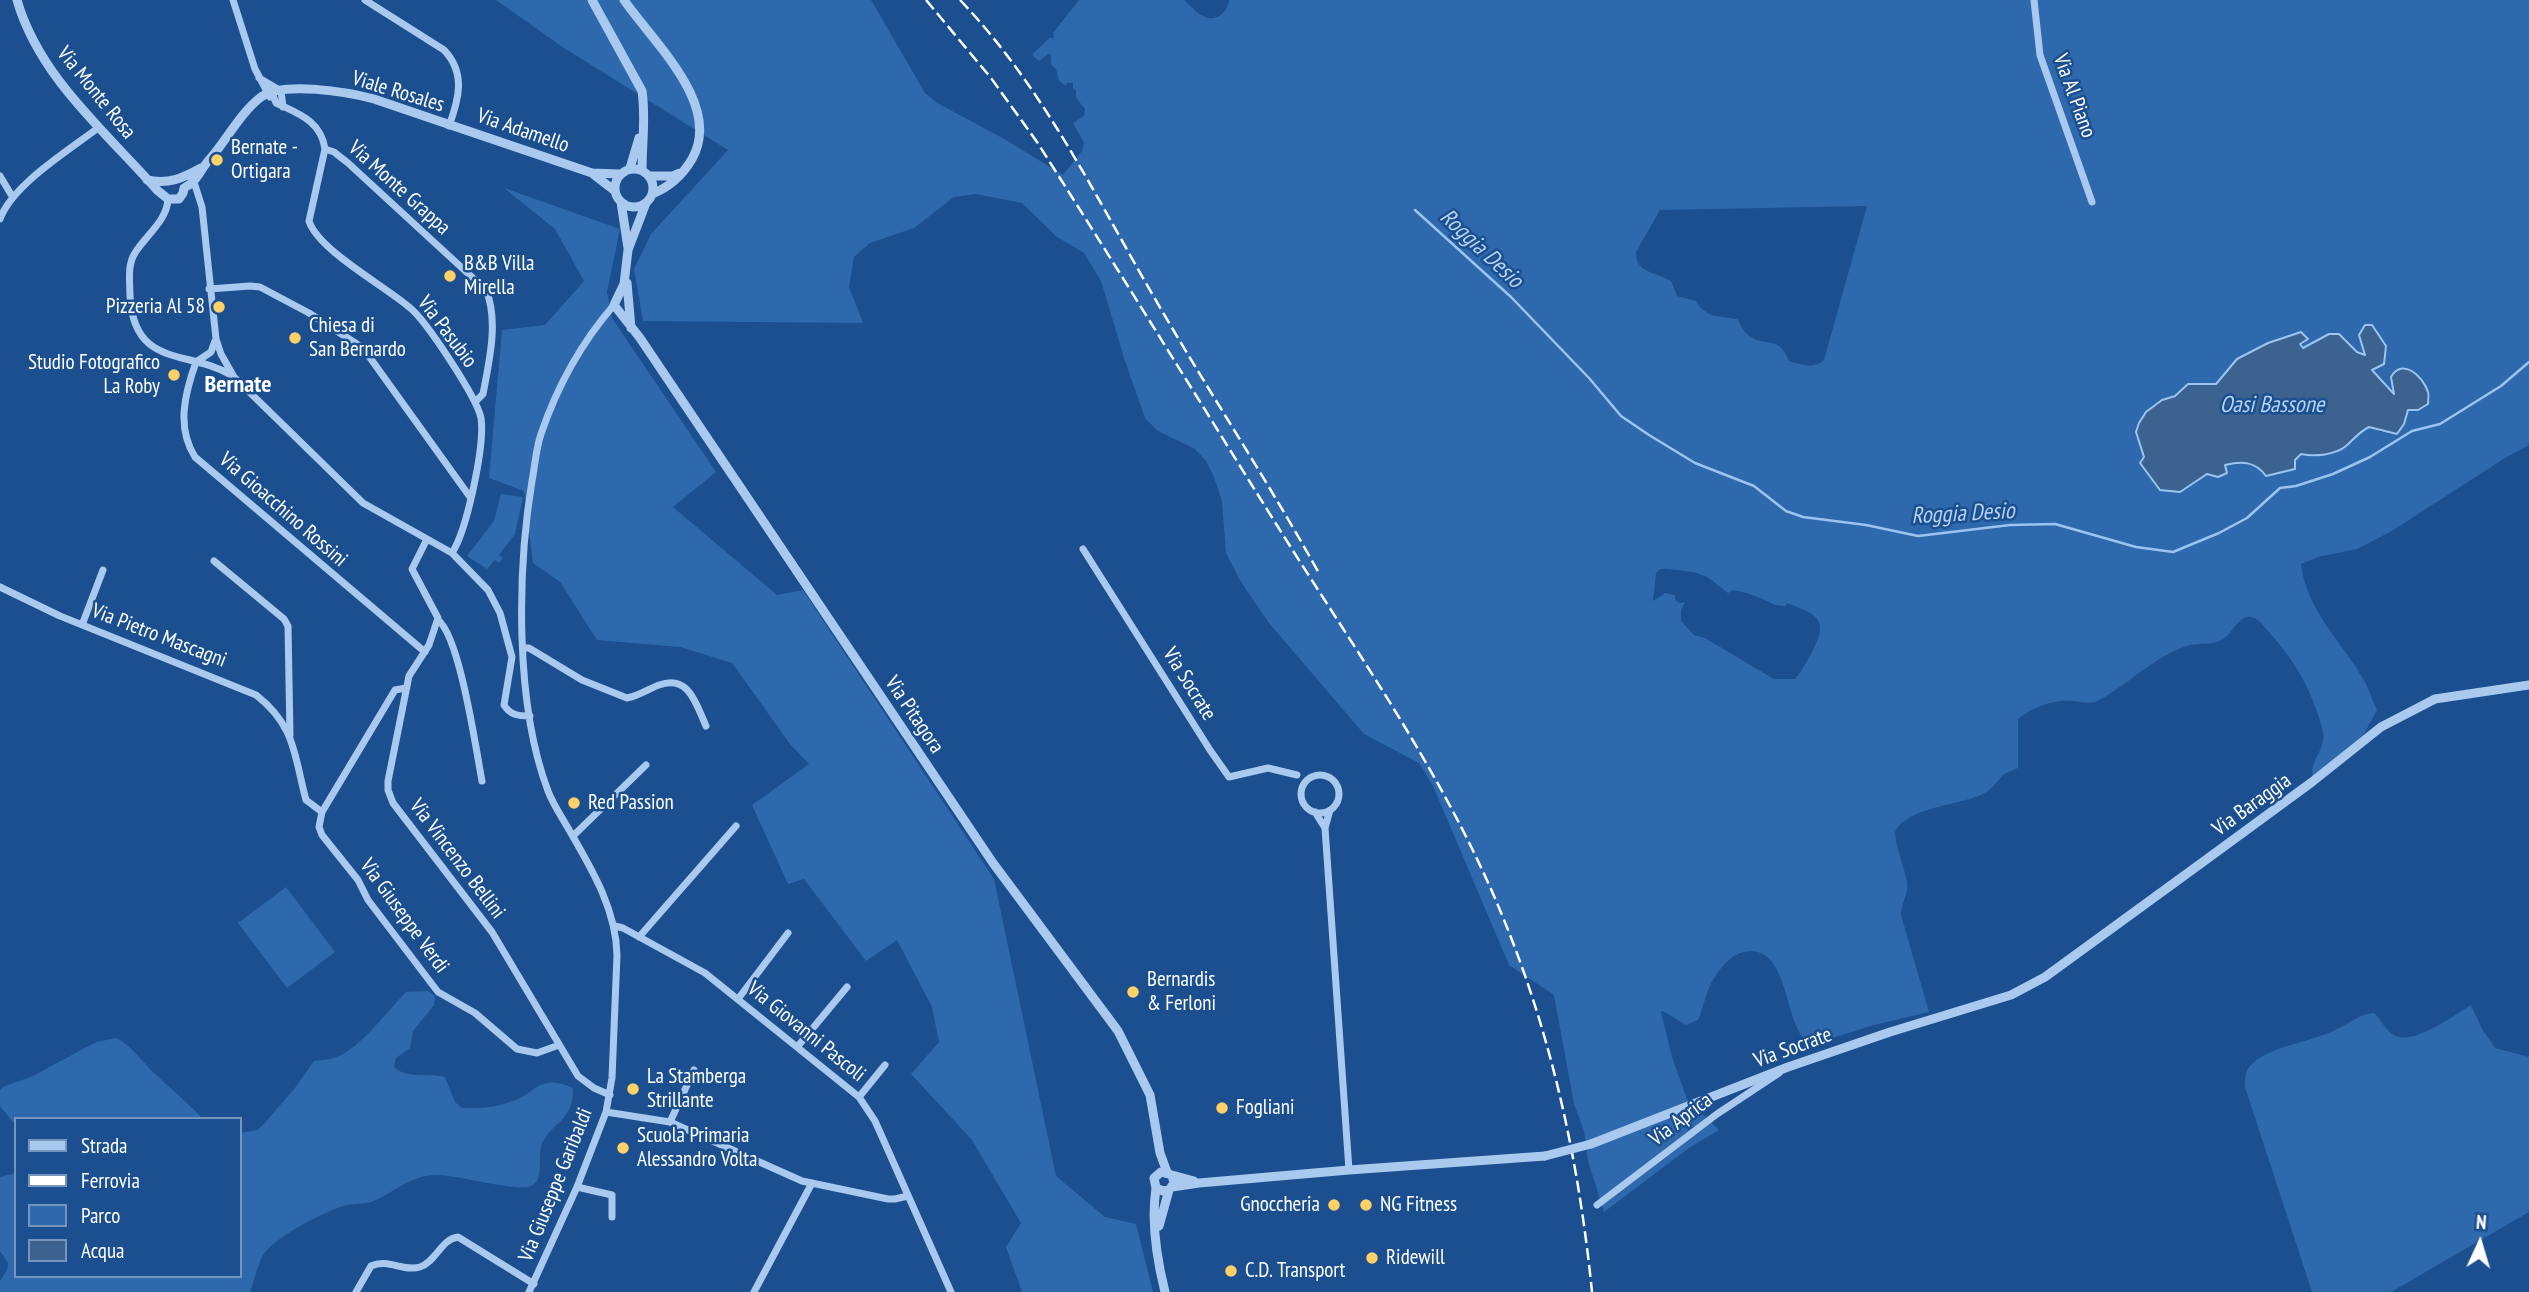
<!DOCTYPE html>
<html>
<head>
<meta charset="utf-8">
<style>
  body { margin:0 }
  #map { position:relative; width:2529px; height:1292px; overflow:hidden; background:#1b4f8f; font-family:"PT Sans Narrow",sans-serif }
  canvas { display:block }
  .legend { position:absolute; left:14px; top:1117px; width:228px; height:161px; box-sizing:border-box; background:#1b4f8f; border:2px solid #7695bc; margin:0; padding:9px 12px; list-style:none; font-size:21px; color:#fff }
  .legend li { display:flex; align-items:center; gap:14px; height:35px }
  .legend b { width:35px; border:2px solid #7695bc }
  .north { position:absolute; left:2445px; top:1208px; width:70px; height:70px; -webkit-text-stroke:5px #1b4f8f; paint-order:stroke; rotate:4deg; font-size:19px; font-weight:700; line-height:28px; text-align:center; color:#fff }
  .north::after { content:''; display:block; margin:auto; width:24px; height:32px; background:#fff; clip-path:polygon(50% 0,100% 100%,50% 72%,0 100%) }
</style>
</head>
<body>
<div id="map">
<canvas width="2529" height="1292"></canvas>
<ul class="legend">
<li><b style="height:9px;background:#a9c9ee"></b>Strada</li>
<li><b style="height:9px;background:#fff"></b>Ferrovia</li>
<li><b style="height:19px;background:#2e69ad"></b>Parco</li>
<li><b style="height:19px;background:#3c6290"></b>Acqua</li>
</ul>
<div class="north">N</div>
</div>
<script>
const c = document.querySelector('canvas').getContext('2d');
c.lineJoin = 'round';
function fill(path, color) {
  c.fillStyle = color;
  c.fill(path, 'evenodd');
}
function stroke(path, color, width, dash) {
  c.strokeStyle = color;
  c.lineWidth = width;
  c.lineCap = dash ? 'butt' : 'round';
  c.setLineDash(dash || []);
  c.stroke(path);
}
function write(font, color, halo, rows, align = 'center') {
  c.font = font + ' "PT Sans Narrow",sans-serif';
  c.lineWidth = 5;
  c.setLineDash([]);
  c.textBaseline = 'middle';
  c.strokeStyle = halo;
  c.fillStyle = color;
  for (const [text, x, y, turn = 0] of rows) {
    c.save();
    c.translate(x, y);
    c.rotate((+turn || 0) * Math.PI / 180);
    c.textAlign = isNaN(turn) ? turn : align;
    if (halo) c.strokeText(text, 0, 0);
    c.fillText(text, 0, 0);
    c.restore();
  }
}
fill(new Path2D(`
  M496 0H871L925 93 937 103 1008 141 1063 175 1082 151 1084 143 1073 123 1084 116 1085 109 1076 98V90L1073 88V83H1067L1066 86 1059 81 1056 69 1051 65V55L1048 54 1039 61 1032 55 1049 38H1054L1053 33 1079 0H1184C1190 5 1196 13 1203 16 1216 23 1228 12 1229 0H2529V445L2505 458 2392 531 2357 549 2318 557 2301 564C2307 613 2344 643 2366 684 2370 692 2373 702 2377 710L2364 734 2314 783C2306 759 2329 751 2322 728 2312 690 2294 659 2268 631 2263 625 2256 615 2247 617 2236 620 2232 634 2223 639 2213 646 2198 642 2187 646 2155 656 2126 686 2096 702 2084 704 2073 700 2061 701 2047 702 2028 710 2018 719V768C2013 770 2007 772 2003 775 1996 782 1993 789 1983 794 1961 805 1906 807 1895 832 1896 849 1904 865 1907 882 1909 894 1901 903 1901 915L1929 1012 1874 1025 1819 1042 1806 1041C1783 1019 1789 943 1744 952 1730 955 1720 968 1713 980 1705 993 1704 1007 1698 1020L1686 1025 1663 1011 1661 1012 1672 1057 1687 1099 1719 1130 1689 1148 1604 1212 1588 1161 1584 1131 1574 1104 1554 995 1509 965 1433 786 1419 763 1364 734 1269 623 1241 582 1226 553 1222 501 1214 477 1206 461 1195 449 1158 431 1145 418 1125 361 1101 281 1084 253 1057 237 1022 203 976 194 954 197 914 228 870 243 854 257 849 287 863 323 643 321 634 269 651 234 728 150 564 48ZM1867 206 1824 360C1814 369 1802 365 1789 361 1778 333 1763 349 1747 334 1743 331 1740 323 1737 319 1720 316 1705 318 1696 301L1677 296 1671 281C1656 272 1635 273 1636 252L1660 210ZM2301 332 2300 344 2303 349 2329 334 2345 339 2357 352 2384 364 2372 369 2408 410 2404 424 2381 432 2369 427C2359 432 2354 439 2346 445 2336 453 2313 457 2301 454L2266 476C2255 460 2242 461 2225 465L2227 473 2218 477 2207 473 2180 492 2141 463 2144 457 2136 431C2154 398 2164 406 2188 384H2216C2236 358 2270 342 2301 332ZM1661 569C1673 569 1694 571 1705 576 1713 580 1721 588 1728 593L1733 590C1742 591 1769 600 1774 605L1785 606 1787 603C1815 614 1830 618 1813 650 1807 660 1803 670 1795 679H1774L1705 638 1694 635 1681 621V610L1685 602 1679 603 1675 600V595L1665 593 1653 601 1656 573Z
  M504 188 620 229 607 292 612 318 716 472 673 507 777 595 803 590 994 879 1056 1176 1105 1217 1136 1224 1153 1292H1022L1006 1247 1021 1223 972 1140 911 1074 939 1042 932 1007 897 940 866 961 804 879 788 884 752 805 809 764 790 744 732 663 680 647 597 640 560 582 533 563 524 491 489 478 502 330 545 325 584 281 555 229Z
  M501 494 523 497 515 534 499 555 503 558 499 563 495 560 487 569 467 556 494 521Z
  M286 887 335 952 287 988 238 923Z
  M428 991 435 996 434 1005 413 1031 410 1048 396 1058 394 1067C408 1080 427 1072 445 1077L455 1102 462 1108C477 1108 493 1108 507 1103 537 1095 537 1072 573 1088 574 1123 548 1123 541 1147 538 1158 544 1181 531 1186 517 1192 458 1175 437 1175 411 1175 396 1191 374 1201 364 1205 353 1203 343 1206 322 1213 272 1238 262 1257 257 1267 254 1281 250 1292H0V1281L7 1270 8 1263 0 1251V1177L16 1173V1276H240V1133L257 1130 263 1125 295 1088 314 1061C321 1060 329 1060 336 1057 360 1049 388 1010 406 992Z
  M2471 1005 2482 1029 2495 1048 2529 1057V1212L2391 1292H2312L2245 1087C2245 1078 2245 1069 2253 1063 2273 1045 2314 1042 2339 1028 2352 1022 2359 1014 2374 1013 2381 1019 2384 1028 2392 1034 2411 1048 2454 1015 2471 1005Z
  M117 1038C132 1047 141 1060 154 1073 170 1088 187 1102 203 1119H16V1126L0 1106V1090L3 1087 33 1076 96 1042Z`), '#2e69ad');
const water = new Path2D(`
  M2365 325H2372L2386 346 2384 364 2372 370 2394 394 2391 377C2402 357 2423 376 2428 392 2429 393 2428 402 2428 404L2418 410H2408L2404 424 2397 434 2369 427C2359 432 2354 439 2346 446 2335 455 2315 457 2301 454L2295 460V469L2266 476C2255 461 2242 461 2225 465L2227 473 2218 477 2207 474 2180 492 2160 490 2140 463 2144 457 2136 432 2139 423 2146 412 2162 400 2175 396 2188 384H2216L2237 359 2268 343 2301 332 2308 339 2300 344 2303 348 2329 334H2339L2357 352 2365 355 2359 335Z`);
fill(water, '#3c6290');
stroke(water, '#9cc4f0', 2);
stroke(new Path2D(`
  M1415 210 1511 297 1589 378 1621 416 1649 435 1695 463 1754 486 1786 511 1803 517 1866 525 1918 536 2010 525 2055 524 2136 547 2173 552 2219 533 2247 518 2280 488 2296 486 2333 474 2370 457 2412 431 2440 424 2501 386 2529 362`), '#9cc4f0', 2.5);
stroke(new Path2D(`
  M233 0 255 69 270 97
  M365 0 444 50C466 73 459 99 449 126
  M2034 0 2040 55 2092 202
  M259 78 281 91 283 107
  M272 93 276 103C299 114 321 121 325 149L309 221C318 250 385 286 409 307 426 320 477 398 481 418 485 445 467 530 452 553
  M325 149 334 152 348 163 486 290C499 321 489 362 483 394L475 402
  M0 176 12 196
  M194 182 202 207 216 339 221 354 234 377 363 503 452 553 488 590 500 613 512 657 504 705C510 715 518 716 530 716
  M168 199C167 221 146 235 135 253 127 265 130 282 130 296 134 369 188 349 231 375
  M0 219C12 185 69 150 98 128
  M209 289 250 286 260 287 309 313 363 348 470 497
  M196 362C185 393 176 427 195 457L425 652
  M196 362 211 352 215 341
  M427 539 412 569 438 618 429 645 409 676 388 781V790L393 803 492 932 578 1076 594 1088 610 1095
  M1083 549 1210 750 1229 777 1268 768 1297 775
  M214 561 284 619 288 626 290 735
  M0 587 60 616 256 695C296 726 294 756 306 800L322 812
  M438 620C460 637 476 750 482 781
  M82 625 103 570
  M524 648H529L582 680 627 698C639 696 648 689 659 685 689 674 696 704 706 726
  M406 688 395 690 322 812 319 827 322 835 358 880 368 900 438 992 475 1013 517 1049 537 1053 559 1045
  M1301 794a19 19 0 1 1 38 0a19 19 0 1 1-38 0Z
  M1315 812 1325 828 1330 810
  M1325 828 1349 1170
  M573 836 646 765
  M615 926 623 928 705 973 859 1097 875 1121 951 1292
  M639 937 736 826
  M738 999 788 933
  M798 1046 847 987
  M859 1097 885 1065
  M606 1112 670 1122 802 1181 888 1199H895L908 1196
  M670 1122 694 1070
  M577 1187 612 1195V1217
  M1597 1205 1717 1114 1779 1073
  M356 1292 371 1266C388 1258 403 1272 420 1267 436 1262 441 1239 458 1237L534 1284
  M529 1292 577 1187 606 1112 612 1078 617 955C616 908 591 868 568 828 561 816 553 804 548 791 515 704 517 572 532 481 535 466 536 448 541 434 557 387 581 343 614 305
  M754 1292 812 1183`), '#a9c9ee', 7);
stroke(new Path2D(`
  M17 0C39 77 106 132 157 190L168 199H179L183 193 184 188
  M592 0 642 91C646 117 642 144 642 170
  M624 0C653 42 723 105 692 159 682 176 670 187 652 194
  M630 168 639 138
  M615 188a19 19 0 1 1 38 0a19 19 0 1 1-38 0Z
  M593 174 615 191
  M650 176H673L680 173
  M147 180C168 185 183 178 201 168
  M184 188C197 182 200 170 209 160 226 141 240 113 261 97 283 81 348 92 374 99L592 173 620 174
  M621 202 628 248
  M646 203 628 250 624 284 614 305 640 338 993 863 1118 1031 1150 1095 1160 1153 1167 1172
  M627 283 631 328
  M1591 1144 1788 1067 1890 1032 2011 995 2045 977 2207 859 2312 782 2381 727 2435 699 2529 685
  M1172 1175 1174 1183 1169 1190 1163 1191 1156 1188 1154 1178 1161 1172 1194 1181
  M1172 1187 1199 1183 1349 1170 1545 1156
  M1156 1188C1151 1221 1157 1260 1165 1292
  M1159 1226 1169 1190`), '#a9c9ee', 9);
stroke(new Path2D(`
  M926 0 991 78 1037 142C1118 269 1198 399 1278 527 1357 653 1445 776 1502 915 1552 1036 1579 1162 1592 1292
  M960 0C1043 87 1094 194 1154 297 1208 391 1268 481 1320 575`), '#fff', 2.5, [12, 5]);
stroke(new Path2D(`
  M1545 1156 1591 1144`), '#a9c9ee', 9);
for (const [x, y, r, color] of [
  [217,160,7,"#ffd166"],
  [450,276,7,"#ffd166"],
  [219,307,7,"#ffd166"],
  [295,338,7,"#ffd166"],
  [174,375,7,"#ffd166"],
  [574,803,7,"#ffd166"],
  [1133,992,7,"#ffd166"],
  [633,1089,7,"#ffd166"],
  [1222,1108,7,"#ffd166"],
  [623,1148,7,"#ffd166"],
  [1334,1205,7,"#ffd166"],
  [1366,1205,7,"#ffd166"],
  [1372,1258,7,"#ffd166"],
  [1231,1271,7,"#ffd166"]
]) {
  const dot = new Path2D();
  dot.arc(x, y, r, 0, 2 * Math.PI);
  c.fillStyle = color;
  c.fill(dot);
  stroke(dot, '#1b4f8f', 2.5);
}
write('21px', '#fff', '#1b4f8f', [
  ["Viale Rosales",398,92,17],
  ["Via Monte Rosa",96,93,51],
  ["Via Al Piano",2074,96,70],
  ["Via Adamello",523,131,19],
  ["Via Monte Grappa",399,188,42],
  ["Via Pasubio",447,332,53],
  ["Via Gioacchino Rossini",283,510,41],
  ["Via Pietro Mascagni",159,636,21],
  ["Via Socrate",1189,684,58],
  ["Via Pitagora",914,715,56],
  ["Via Baraggia",2252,805,-36],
  ["Via Vincenzo Bellini",457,859,53],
  ["Via Giuseppe Verdi",404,916,54],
  ["Via Giovanni Pascoli",806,1032,39],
  ["Via Socrate",1793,1048,-20],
  ["Via Aprica",1681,1120,-37],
  ["Via Giuseppe Garibaldi",556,1185,-68]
]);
write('21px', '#fff', '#1b4f8f', [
  ["Bernate -",231,148],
  ["Ortigara",231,172],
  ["B&B Villa",464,264],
  ["Mirella",464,288],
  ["Pizzeria Al 58",205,307,"right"],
  ["Chiesa di",309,326],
  ["San Bernardo",309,350],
  ["Studio Fotografico",160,363,"right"],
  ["La Roby",160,387,"right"],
  ["Red Passion",588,803],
  ["Bernardis",1147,980],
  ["& Ferloni",1147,1004],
  ["La Stamberga",647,1077],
  ["Strillante",647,1101],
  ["Fogliani",1236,1108],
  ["Scuola Primaria",637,1136],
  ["Alessandro Volta",637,1160],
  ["Gnoccheria",1320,1205,"right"],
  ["NG Fitness",1380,1205],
  ["Ridewill",1386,1258],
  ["C.D. Transport",1245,1271]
], 'left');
write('italic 23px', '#b5d3f5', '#1b4f8f', [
  ["Roggia Desio",1481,249,43],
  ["Oasi Bassone",2272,405],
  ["Roggia Desio",1963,514,-3]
]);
write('bold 24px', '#fff', '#1b4f8f', [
  ["Bernate",238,385]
]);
</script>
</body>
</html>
